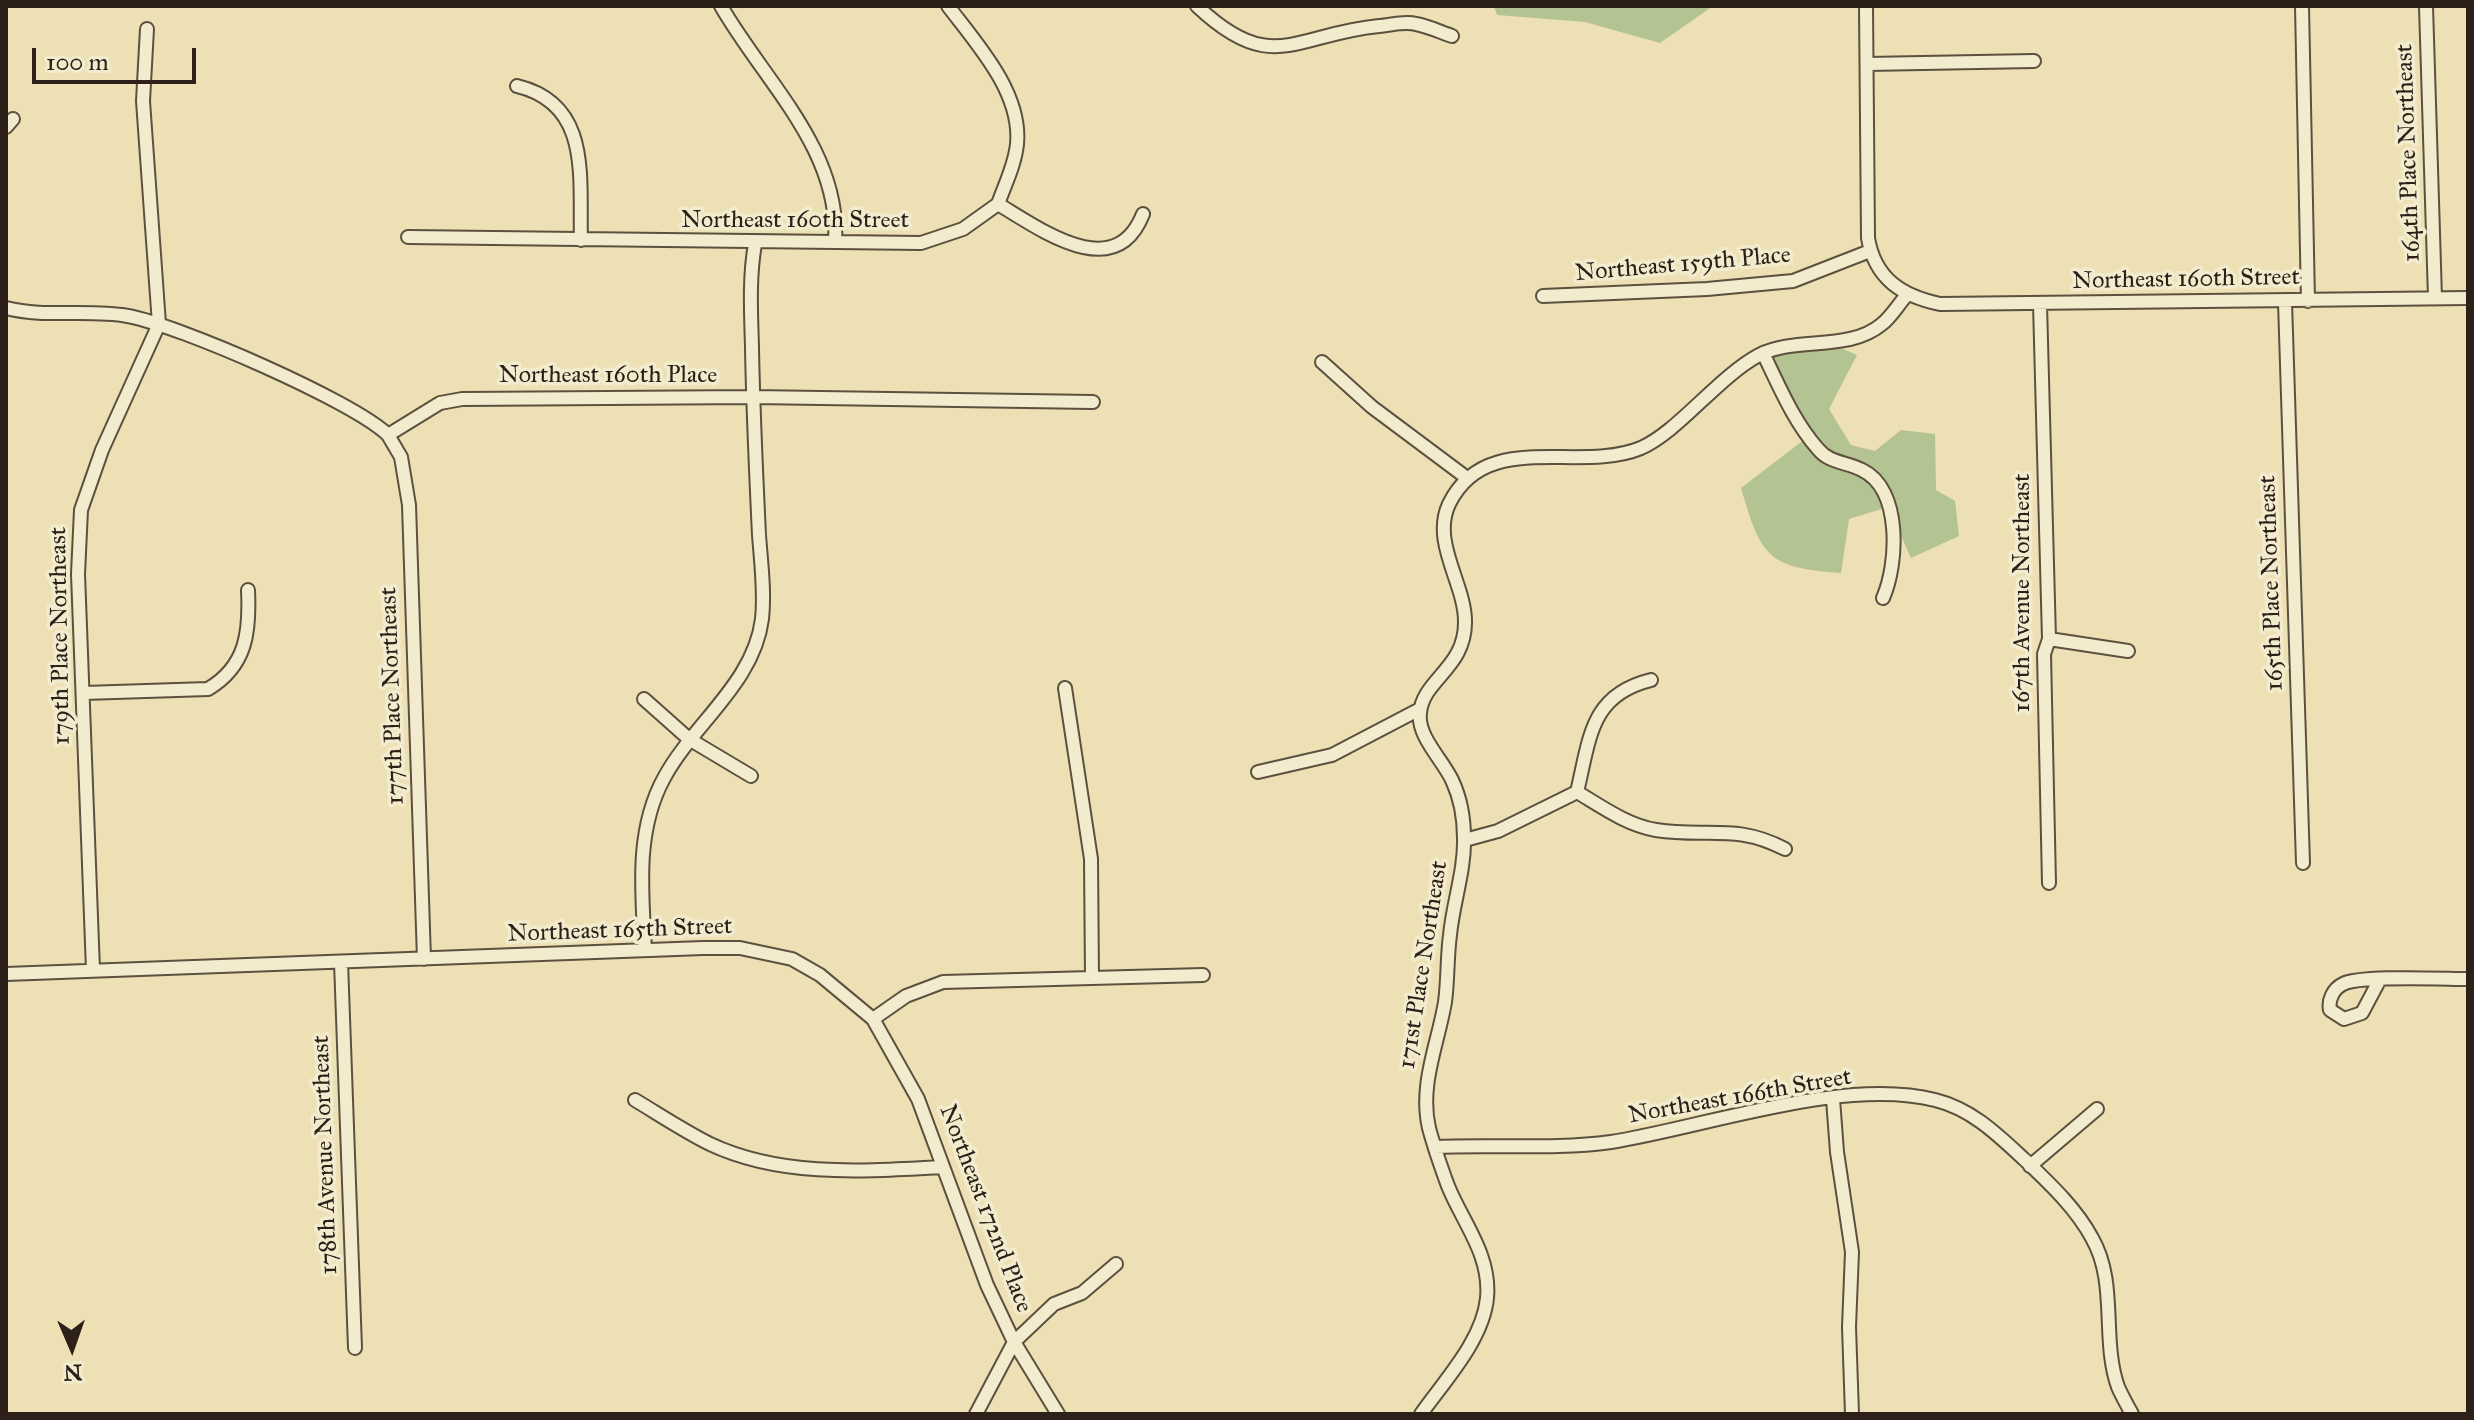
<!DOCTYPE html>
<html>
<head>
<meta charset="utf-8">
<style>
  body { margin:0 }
  #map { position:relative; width:2474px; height:1420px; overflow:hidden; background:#ede0b4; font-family:"IM FELL Great Primer",serif }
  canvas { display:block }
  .frame { position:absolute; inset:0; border:8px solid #2c2018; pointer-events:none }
  .north { position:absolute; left:32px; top:1308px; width:80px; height:80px; -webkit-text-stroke:6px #f3ebce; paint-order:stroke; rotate:178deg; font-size:22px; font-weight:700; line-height:32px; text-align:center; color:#2c2018 }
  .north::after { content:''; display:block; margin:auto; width:28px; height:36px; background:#2c2018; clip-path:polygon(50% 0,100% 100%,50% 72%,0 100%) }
  .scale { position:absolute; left:32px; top:48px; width:164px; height:36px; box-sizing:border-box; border:4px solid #2c2018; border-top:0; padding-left:10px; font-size:24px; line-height:28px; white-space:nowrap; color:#2c2018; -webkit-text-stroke:6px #f3ebce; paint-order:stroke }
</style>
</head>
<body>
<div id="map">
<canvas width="2474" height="1420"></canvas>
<div class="frame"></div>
<div class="north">N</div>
<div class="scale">100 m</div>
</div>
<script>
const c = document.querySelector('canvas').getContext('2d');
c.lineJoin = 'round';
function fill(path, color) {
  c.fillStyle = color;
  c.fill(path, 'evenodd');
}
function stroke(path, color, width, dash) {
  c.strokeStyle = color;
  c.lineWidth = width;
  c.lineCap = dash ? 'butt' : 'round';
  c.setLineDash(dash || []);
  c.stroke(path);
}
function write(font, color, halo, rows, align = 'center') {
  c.font = font + ' "IM FELL Great Primer",serif';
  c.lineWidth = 7;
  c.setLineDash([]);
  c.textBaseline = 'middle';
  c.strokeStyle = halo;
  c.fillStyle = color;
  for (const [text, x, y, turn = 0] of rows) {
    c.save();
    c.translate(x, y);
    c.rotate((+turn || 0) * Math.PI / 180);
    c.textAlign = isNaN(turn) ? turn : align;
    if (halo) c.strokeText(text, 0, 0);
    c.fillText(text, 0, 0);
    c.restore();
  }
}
fill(new Path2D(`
  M1494 6H1713L1660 43 1585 22 1497 15Z
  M1825 341 1857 355 1829 409 1851 445 1875 451 1901 430 1935 434 1936 490 1955 501 1959 536 1911 558 1888 507 1849 519 1841 573C1768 568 1761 557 1741 488L1809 436 1763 353Z`), '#b3c391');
const minor = new Path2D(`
  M721 6C764 81 841 150 835 242
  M948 6C977 44 1022 93 1017 144 1015 165 1005 184 998 204
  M1197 6C1272 77 1295 34 1379 26 1391 25 1405 21 1416 24 1428 26 1440 32 1452 36
  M1866 6 1868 238C1875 279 1902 296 1940 304L2468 298
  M2302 6 2308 301
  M2426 6 2435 298
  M1867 64 2034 61
  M517 86C592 104 579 178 581 240
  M6 127 13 119
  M408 237 921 243 963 229 998 204C1040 229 1115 285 1143 214
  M1543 296 1707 289 1793 281 1870 251
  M2285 302 2303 863
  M2040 304 2049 639 2044 654 2049 883
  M6 308C45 318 88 309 128 316 178 325 353 401 388 435L440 403 462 399 753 397 1093 402
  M1763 353C1779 386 1794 422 1818 449 1829 463 1847 462 1862 470 1902 489 1898 564 1883 598
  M1322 362 1372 407 1467 478
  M388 435 401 457 409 505 424 959
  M2049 639 2128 651
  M1065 688 1091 859 1092 978
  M84 693 208 689C247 666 250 631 248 590
  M644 699 689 739 751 776
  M1258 772 1332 755 1420 709
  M1577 792C1590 738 1590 695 1651 680
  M1465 840 1498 831 1577 792C1602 807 1627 825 1656 830 1707 838 1735 823 1785 849
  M645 950C642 892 635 831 664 778 693 724 754 683 762 619 765 592 761 562 759 535 756 472 753 409 752 347 751 312 749 278 755 244
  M341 962 355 1348
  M93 970 78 574 81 510 102 450 159 324 143 101 147 29
  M6 974 703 948H740L792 959 820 975 873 1019 918 1099 987 1285 1014 1342 1058 1414
  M2379 981 2362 1013 2344 1019 2330 1010C2328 1000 2333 989 2343 984 2359 975 2444 979 2468 979
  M873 1019 906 996 943 982 1203 975
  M1833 1099 1837 1152 1852 1252 1849 1327 1852 1414
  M635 1100C660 1115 684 1131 710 1144 782 1178 866 1171 943 1167
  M1435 1147C1493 1144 1554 1150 1611 1142 1706 1127 1842 1077 1935 1100 1972 1109 1998 1135 2025 1160 2049 1183 2076 1208 2092 1238 2118 1283 2101 1339 2118 1387 2122 1396 2127 1405 2132 1414
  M2030 1166 2097 1109
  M976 1414 1014 1342 1054 1304 1082 1293 1116 1264
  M1421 1414C1445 1380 1483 1340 1487 1298 1491 1255 1463 1223 1448 1186 1441 1167 1434 1147 1429 1128 1419 1085 1438 1044 1445 1002 1448 980 1447 957 1450 935 1453 903 1465 870 1464 838 1464 819 1460 797 1452 780 1442 759 1417 736 1420 713 1423 679 1466 668 1465 621 1465 584 1431 542 1449 504 1486 428 1578 474 1641 448 1679 431 1717 378 1759 355 1796 336 1849 352 1882 324 1891 317 1898 305 1906 296`);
stroke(minor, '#5c503f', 16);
stroke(minor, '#f3ebce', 12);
write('24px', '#2c2018', '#f3ebce', [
  ["164th Place Northeast",2409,153,-92],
  ["Northeast 160th Street",795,221],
  ["Northeast 159th Place",1683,265,-5],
  ["Northeast 160th Street",2186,280,-1],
  ["Northeast 160th Place",608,376],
  ["165th Place Northeast",2272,583,-92],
  ["167th Avenue Northeast",2023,593,-90],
  ["179th Place Northeast",61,636,-91],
  ["177th Place Northeast",393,696,-92],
  ["Northeast 165th Street",620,931,-2],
  ["171st Place Northeast",1424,965,-81],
  ["Northeast 166th Street",1740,1097,-10],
  ["178th Avenue Northeast",326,1155,-92],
  ["Northeast 172nd Place",985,1209,69]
]);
</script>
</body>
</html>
